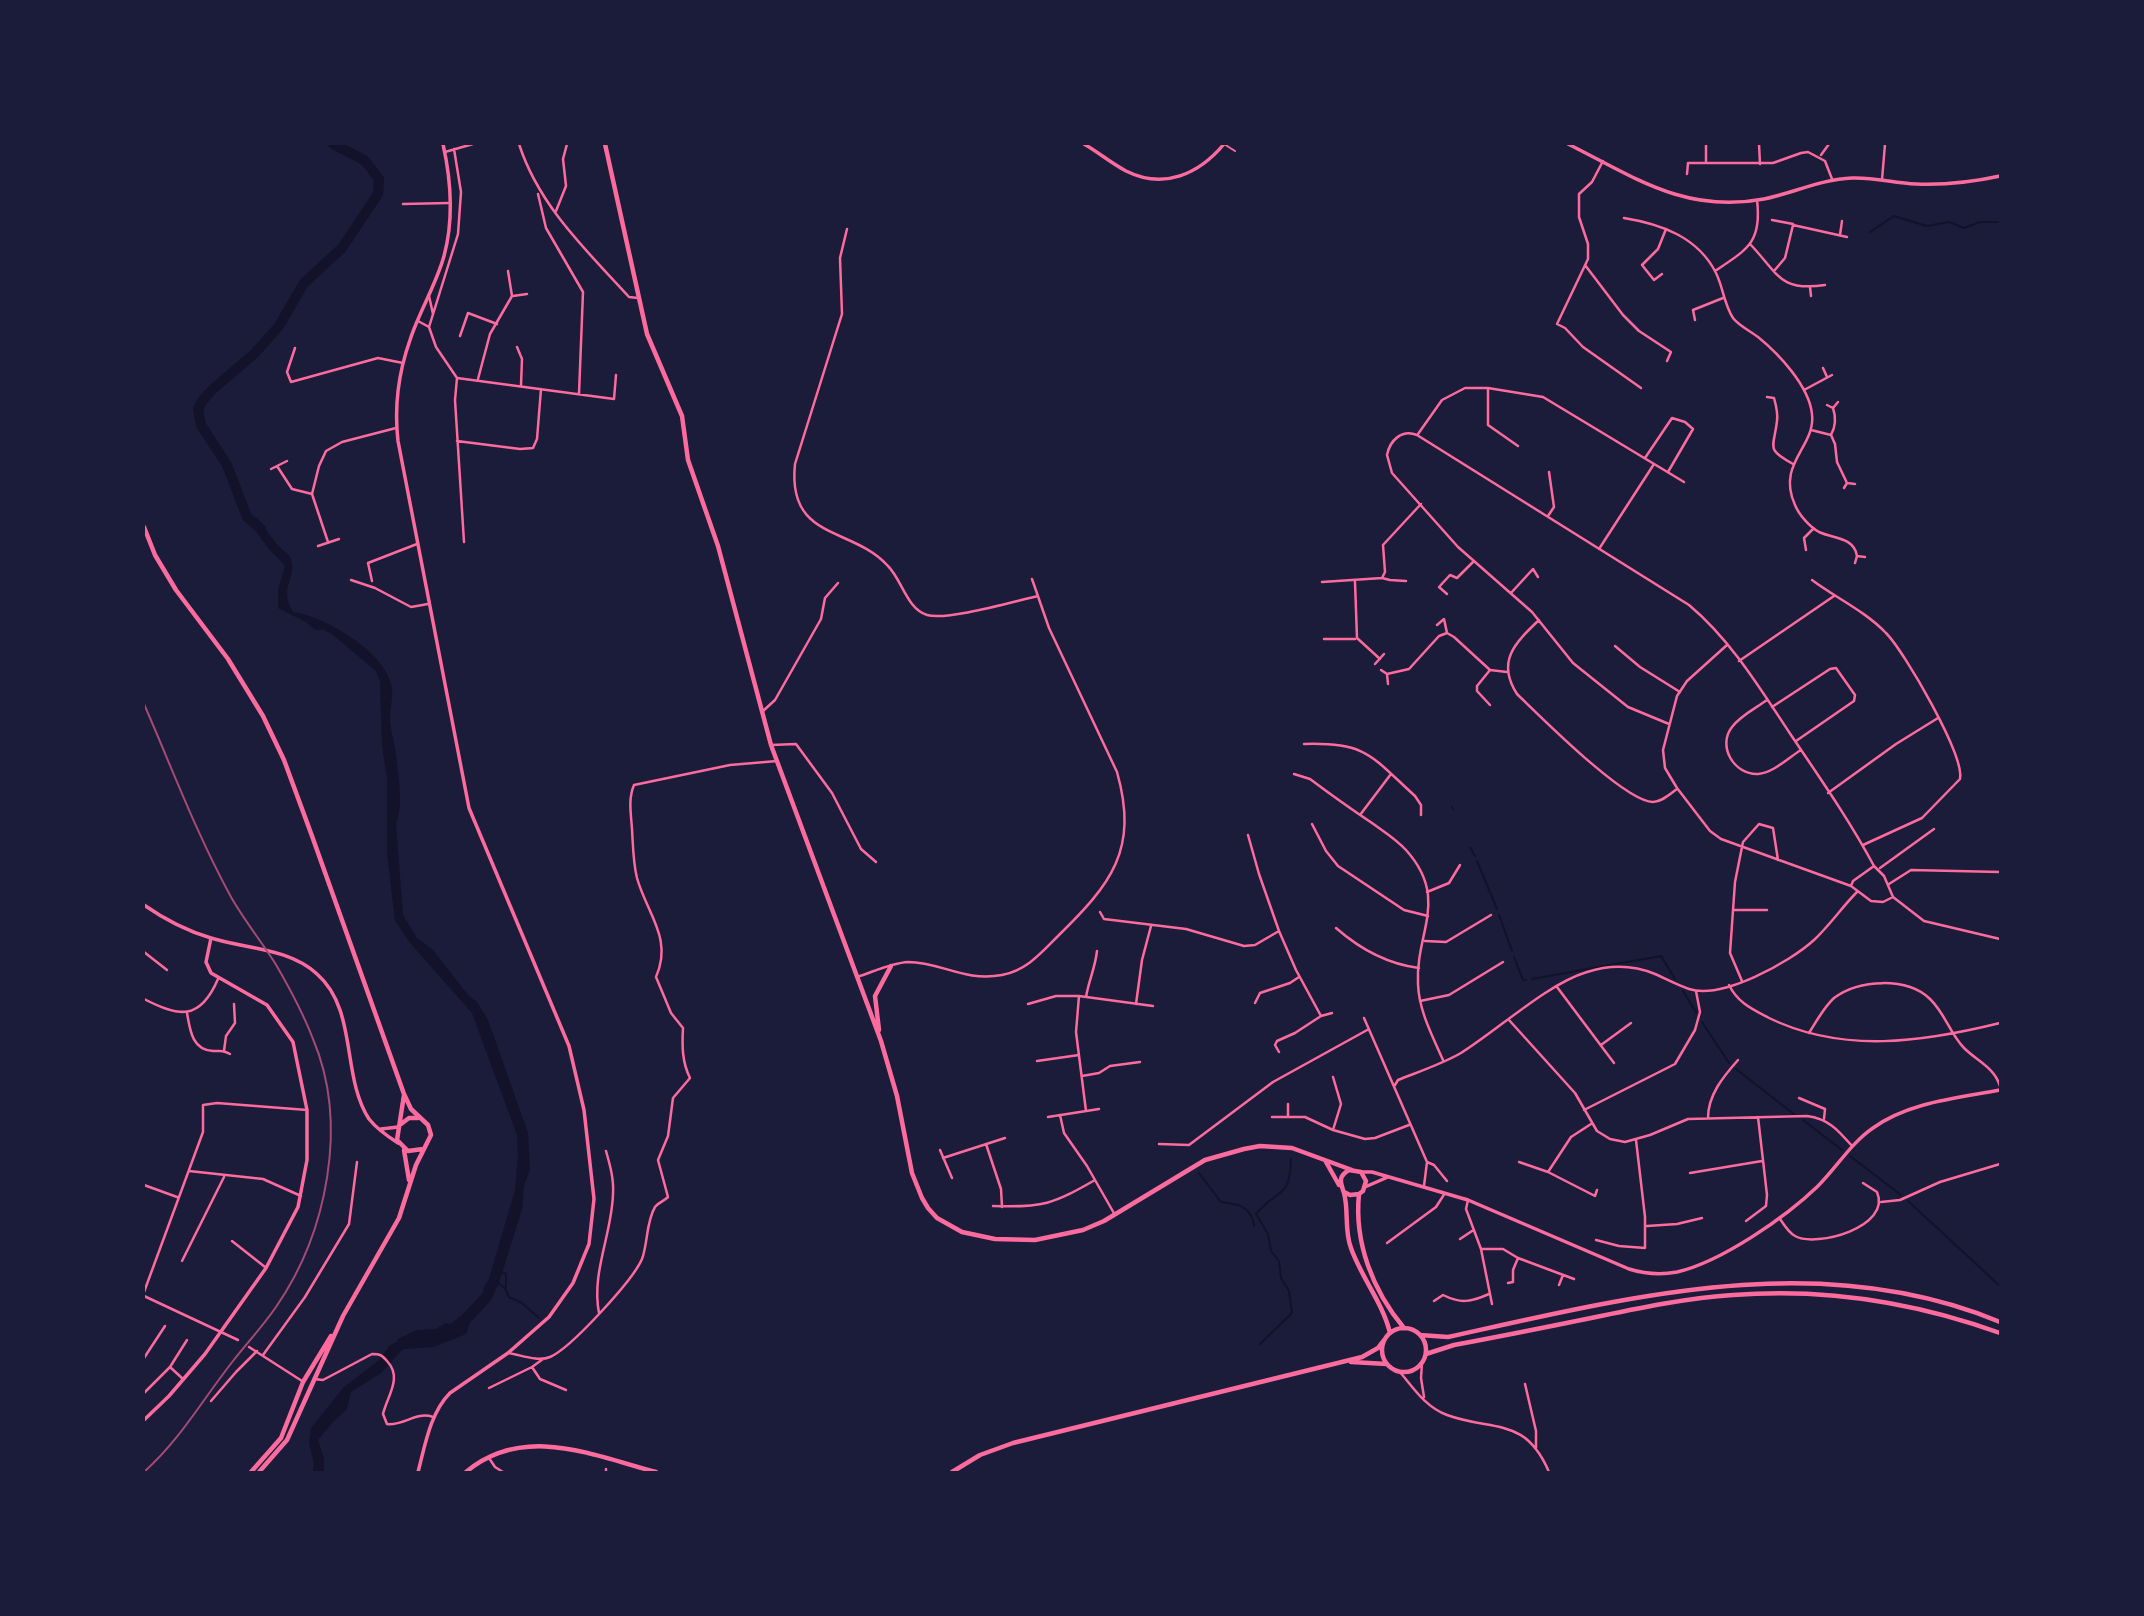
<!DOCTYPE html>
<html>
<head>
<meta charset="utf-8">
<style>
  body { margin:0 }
  #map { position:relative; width:2144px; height:1616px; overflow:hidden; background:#1b1b3a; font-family:Overpass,sans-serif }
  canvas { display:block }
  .frame { position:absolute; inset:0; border:145px solid #1b1b3a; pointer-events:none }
</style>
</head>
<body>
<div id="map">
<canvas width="2144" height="1616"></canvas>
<div class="frame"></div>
</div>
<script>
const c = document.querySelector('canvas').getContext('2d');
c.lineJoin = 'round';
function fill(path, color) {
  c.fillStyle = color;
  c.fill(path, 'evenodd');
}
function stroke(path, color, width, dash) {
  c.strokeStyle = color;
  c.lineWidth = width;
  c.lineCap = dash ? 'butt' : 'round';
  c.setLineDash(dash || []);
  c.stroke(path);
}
fill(new Path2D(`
  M256 517C265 526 270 538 280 547 283 551 289 554 291 559 297 579 278 588 293 612 324 616 381 650 390 681 395 694 390 705 390 718 390 729 395 743 396 755 398 775 404 804 396 824L403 915 417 938 433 950 468 995 477 1002 488 1020 528 1133 530 1169 524 1186 522 1209 499 1283 491 1300 470 1323 466 1334 434 1347 403 1349 381 1373 351 1392 347 1409 333 1422 318 1440 324 1458V1472H313L314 1464 309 1443 311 1428 344 1387 378 1361 390 1345 397 1342 398 1339 417 1330 436 1329 446 1323 450 1324 461 1316 483 1293 484 1287 489 1279 515 1190 518 1155 517 1135 472 1013 411 944 395 921 387 853V779L382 745 380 682 376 671 332 634 324 630H315L306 622 278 608V590L285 566C280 559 275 556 270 550 262 541 257 531 248 522Z`), '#12122b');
stroke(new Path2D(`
  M1870 232 1894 216 1927 226 1949 222 1964 228 1980 222H2000
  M1452 807 1453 809
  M1470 847 1475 856
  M1477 861 1497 909
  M1499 915 1512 951
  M1514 957 1523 980H1526
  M1532 979 1661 956 1675 979
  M1683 991 1696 1012
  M1702 1022 1729 1063
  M1736 1069 1795 1115
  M1803 1120 1842 1150
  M1850 1156 1901 1195
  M1199 1173 1221 1202C1238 1204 1252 1206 1254 1226
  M1908 1201 2000 1286
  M501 1272 506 1274V1287
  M498 1283 505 1288 509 1297 522 1303 539 1318
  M1260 1344 1292 1313 1289 1291 1281 1278 1279 1261 1271 1251 1268 1234 1256 1214C1277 1188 1290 1201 1291 1159`), '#12122b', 2);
stroke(new Path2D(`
  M261 529 247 517 227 465 201 425 198 409 203 400 212 390 255 353 279 326 304 283 342 248 378 194 379 179 370 167 364 160 333 144`), '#12122b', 10);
stroke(new Path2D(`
  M1224 144 1235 151`), '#ff6b9d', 2);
stroke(new Path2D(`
  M519 144C539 206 586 250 629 297L638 298
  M1759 144 1760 164
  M454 149 461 192 458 234 429 327 436 347 457 378
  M445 152 473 144
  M1821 155 1829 144
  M1603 161 1592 182 1579 194V217L1588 244V259L1557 324 1565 328 1583 347 1641 388
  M1706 161V144
  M1687 174 1688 163H1773L1801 153 1808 152 1825 161 1832 179
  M1882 180 1885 144
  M538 194 546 228 583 292 579 394
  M403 204 449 203
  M556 211 566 186 563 159 567 144
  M1624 218C1661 224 1698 237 1716 273 1723 287 1724 304 1733 318 1738 325 1750 331 1758 337 1779 354 1809 386 1812 414 1816 447 1776 463 1795 505 1799 515 1810 527 1819 532 1834 539 1854 537 1857 556L1855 563
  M1772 220 1793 224
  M847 229 840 258 842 314 795 464C787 541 852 526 888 566 902 580 907 609 927 615 947 621 1015 601 1038 596
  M1840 235 1842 221
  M1750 244C1778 273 1779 292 1825 285
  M1585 265 1623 315 1639 331 1671 352 1667 361
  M1715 271C1748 249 1762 242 1757 200
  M1774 271 1785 258 1793 225 1847 237
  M1662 274 1654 280 1642 265 1658 249 1666 229
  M1810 287 1811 296
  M429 296 433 314
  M513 296 527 294
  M1695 320 1693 310 1723 298
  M418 321 429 327
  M460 336 468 313 497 324
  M517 347 522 359 521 385
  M295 348 287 372 291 382 378 358 403 363
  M1823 368 1827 377
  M457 378 614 399 616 375
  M457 378 455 400 464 542
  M478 379 490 334 512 296 508 271
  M1488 388V425L1518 446
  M1804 390 1832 375
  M1767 397 1774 398C1776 405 1778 414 1777 421 1774 448 1765 449 1793 464
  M1827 405 1833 408C1836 417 1836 426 1831 435L1835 444 1837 462 1847 483
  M1833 408 1838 402
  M1811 430 1831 435
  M1418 434 1442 400 1465 388H1488L1543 397 1684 482
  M457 441 520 449 533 448 537 439 541 389
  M1645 458 1672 418 1685 422 1693 429 1668 472
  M277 466 292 489 312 494
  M271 469 287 461
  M1844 488 1847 483 1855 484
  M1548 516 1554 507 1549 472
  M328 542 312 494 319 466 326 451 342 442 396 428
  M318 546 339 539
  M1599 549 1654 464
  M1806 550 1804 538 1813 529
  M1857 556 1865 557
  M1382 578 1390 580 1406 581
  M351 580 375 588 411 607 428 604
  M1812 580C1836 598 1865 611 1886 633 1904 651 1965 756 1960 779L1922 818 1863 845
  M372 581 368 563 417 544
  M1322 582 1382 578 1385 572 1383 545 1421 504
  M1355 582 1357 638 1380 659
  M1511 593 1533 569 1538 577
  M1447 594 1439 587 1450 575 1457 578 1474 561
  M1539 620C1515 643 1496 661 1517 694 1540 716 1625 802 1653 802 1662 802 1670 794 1677 789
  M1437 625 1444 619 1447 633
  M1324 639H1355
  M1727 645 1687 681 1677 696 1663 750 1665 768 1677 788 1710 831 1721 839 1851 886 1871 901 1883 902 1893 897 1884 876 1874 866 1853 881 1851 886
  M1615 646 1640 667 1680 692
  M1739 661 1834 596
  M1375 664 1384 654
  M1381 670 1387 674
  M1490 670 1477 686V691L1490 705
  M1387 674 1409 669 1439 636 1447 633 1454 637 1490 670 1507 672
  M1387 674 1388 684
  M1767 700C1756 708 1740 716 1732 727 1717 746 1734 775 1758 774 1773 773 1788 758 1801 750
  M1772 707 1830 669 1836 668 1855 695 1854 701 1796 741
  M763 711 775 700 821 619 825 598 838 583
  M1669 724 1628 707 1573 663 1532 612 1458 547 1392 473 1387 455C1390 440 1402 429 1417 435L1689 605C1731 640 1761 690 1791 735 1820 778 1850 821 1874 866
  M1304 744C1367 742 1371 756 1415 796L1421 805V815
  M771 745 796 744 832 793 861 849 876 862
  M1294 774 1310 779C1330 794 1351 809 1372 823 1383 831 1396 839 1406 850 1450 899 1415 933 1418 984 1419 1011 1432 1035 1443 1060
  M1828 793 1896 744 1938 718
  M1360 815 1391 774
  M1312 824 1326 851 1338 866 1404 910 1428 916
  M1248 835 1259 874 1279 931
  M1880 868 1934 829
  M1889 884 1911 870 2000 872
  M1427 892 1449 883 1460 865
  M1893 897 1924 921 2000 939
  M1733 910H1767
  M1100 912 1104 919 1186 929 1244 946 1255 945 1279 931 1296 970 1321 1016 1332 1013
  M1336 928C1360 949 1387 964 1419 968
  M1425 941 1446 942 1491 915
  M144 952 167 970
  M857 977C873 972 891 963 908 962 941 962 964 982 1002 975 1027 970 1041 953 1058 936 1111 884 1139 850 1117 772L1049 628 1032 579
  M1742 981 1730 953 1735 882 1743 842 1759 824 1773 828 1778 860
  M1729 985C1738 1003 1752 1009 1769 1018 1843 1054 1923 1042 2000 1023
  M1557 987 1614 1063
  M1086 997C1089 979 1095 969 1097 951
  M144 999C179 1017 200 1021 218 979
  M1420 1001 1449 995 1503 962
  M1255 1003 1260 993 1290 983 1299 977
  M1028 1004 1056 996H1079
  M1136 1004 1142 960 1151 926
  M187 1013C190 1030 192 1050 213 1051 220 1051 223 1050 230 1054
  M1364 1018 1427 1162 1424 1186
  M1509 1020 1575 1093 1597 1131 1610 1139 1625 1142 1650 1135 1688 1119 1807 1116C1829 1119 1838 1130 1852 1146
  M1809 1033C1816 1022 1824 1007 1834 998 1859 979 1907 977 1930 999 1945 1013 1950 1034 1964 1048 1977 1061 1994 1067 2000 1086
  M1601 1045 1631 1023
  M224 1051 226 1036 235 1023 234 1004
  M1279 1052 1275 1045 1277 1041 1295 1033 1321 1016
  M1037 1061 1079 1055
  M1082 1076 1099 1073 1110 1066 1140 1062
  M1395 1085 1398 1080C1418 1072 1442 1064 1461 1053 1498 1030 1547 984 1587 972 1609 965 1633 965 1655 974 1666 979 1677 985 1689 989 1722 1000 1790 962 1814 940 1830 925 1842 907 1857 892
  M1799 1098 1825 1109 1824 1119
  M1288 1104V1117
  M1584 1110 1675 1064 1695 1030 1700 1012 1696 991
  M1086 1111 1076 1032 1079 996 1153 1006
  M1060 1115 1064 1133 1087 1166 1115 1215
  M1048 1117 1099 1109
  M1272 1117H1305L1333 1130 1365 1139 1375 1138 1409 1125
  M1708 1118C1708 1095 1723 1077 1738 1060
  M1333 1130 1341 1104 1333 1077
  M986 1144 1001 1189 1002 1207
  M1159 1144 1189 1145 1273 1082 1369 1029
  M940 1150 952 1178
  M943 1158 1005 1138
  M1427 1162 1434 1165 1447 1181
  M1519 1162 1548 1172 1595 1196 1597 1190
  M189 1171 263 1179 301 1196
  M1548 1172 1571 1137 1591 1124
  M1690 1173 1762 1161
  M144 1185 177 1197
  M1468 1200 1466 1209 1481 1249 1492 1304
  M1881 1202 1900 1200 1940 1182 2000 1164
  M993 1206C1043 1208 1053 1204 1095 1180
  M1780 1219C1784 1225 1789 1233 1795 1236 1816 1248 1892 1227 1877 1192L1863 1183
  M1746 1221 1766 1206 1767 1195 1758 1117
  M1647 1226 1677 1224 1702 1218
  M1460 1239 1472 1231
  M1596 1240 1619 1246 1645 1248V1217L1636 1140
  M232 1241 265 1267
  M1387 1243 1436 1207 1445 1193
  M1482 1249H1503L1518 1258 1574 1279
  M182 1261 224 1177
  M1508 1283 1513 1282V1270L1518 1258
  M1559 1285 1563 1275
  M144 1292 203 1132V1105L217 1103 307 1110
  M144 1296 238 1340
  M1434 1301 1443 1295C1461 1304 1471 1302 1489 1294
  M599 1313C591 1273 612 1234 613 1194 614 1179 610 1165 606 1151
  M249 1347 302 1381
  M508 1353C521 1355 538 1362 550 1357 571 1348 633 1280 642 1259 648 1243 646 1222 655 1207 658 1203 664 1201 668 1197L658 1160 668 1136 673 1098 690 1078C682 1062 682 1046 683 1028L671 1013 656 977C673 938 647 914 637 878 633 862 633 845 632 829 631 814 628 799 634 785L730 765 777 761
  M263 1355 305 1297 349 1224 357 1162
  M144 1358 165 1326
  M543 1359 532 1367 540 1379 566 1390
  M1422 1363 1421 1378 1424 1397
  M170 1367 183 1379
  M1399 1371C1413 1387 1425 1407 1447 1415 1494 1432 1525 1416 1549 1472
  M314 1379 323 1380 372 1354C380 1354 382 1355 387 1361 403 1378 387 1396 383 1414L387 1424C404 1426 416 1411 433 1417
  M1525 1384 1536 1431V1448
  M489 1388 532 1367
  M144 1393 170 1367 187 1340
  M211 1401 236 1372 257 1351
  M489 1458 495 1467 503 1472
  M606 1469V1472`), '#ff6b9d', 2.5);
stroke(new Path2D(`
  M144 905C164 919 187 931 211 938 246 949 289 948 317 974 358 1010 341 1076 369 1119 377 1129 387 1136 398 1143
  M381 1129 398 1127
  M1361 1172H1372L1468 1200 1629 1269C1645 1274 1661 1275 1677 1272 1721 1262 1786 1217 1818 1186 1837 1167 1851 1143 1873 1128 1909 1102 1958 1098 2000 1090
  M1365 1187 1388 1177
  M144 1420 169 1396 205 1354 266 1268 298 1207 307 1160V1110L293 1042 267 1005 211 973 206 962 211 938`), '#ff6b9d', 3.5);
stroke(new Path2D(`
  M1084 144C1098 152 1111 163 1126 171 1164 190 1199 174 1224 144
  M1568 144C1634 177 1685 214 1764 199 1793 193 1822 179 1852 178 1873 177 1894 183 1916 184 1944 185 1973 182 2000 176
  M418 1472C425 1446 430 1413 450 1393L508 1353 549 1317 573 1283 589 1244 594 1199 584 1110 569 1046 469 808 398 441C394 406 398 374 410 340 419 312 436 285 444 256 454 219 451 180 443 144`), '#ff6b9d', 3.5);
stroke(new Path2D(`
  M605 144 647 334 682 416 688 460 718 546 771 745 881 1041 897 1096 912 1173 922 1198 928 1208 937 1218 962 1232 995 1239 1035 1240 1083 1230 1104 1221 1205 1160 1244 1149 1260 1146 1292 1148 1352 1170
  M144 527 155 555 176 590 228 659 263 716 284 760 312 836 404 1094 411 1109 428 1125 431 1135 416 1165 399 1218 343 1316 287 1440 259 1472
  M879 1030 875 996 891 966
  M404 1095 397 1140 408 1151 423 1149
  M401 1124 409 1118H418
  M404 1150 409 1180
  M1326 1162 1339 1185
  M1344 1192 1350 1195 1359 1194
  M1382 1350a22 22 0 1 1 44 0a22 22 0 1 1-44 0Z
  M1390 1333C1383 1303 1361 1277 1351 1248 1344 1230 1349 1211 1344 1193 1341 1183 1337 1177 1349 1170L1361 1172 1366 1181 1363 1191 1359 1194C1354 1243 1373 1291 1404 1328
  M1420 1335 1448 1337C1630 1297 1820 1247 2000 1322
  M1426 1354 1454 1345C1503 1336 1552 1326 1601 1316 1644 1307 1688 1298 1733 1295 1824 1288 1914 1302 2000 1333
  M1351 1362 1387 1364
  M251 1472 281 1438 303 1382 331 1336
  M466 1472C524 1424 592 1455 656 1472
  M952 1472 980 1455 1013 1443 1362 1357 1378 1348 1385 1339`), '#ff6b9d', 4.5);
stroke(new Path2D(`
  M144 704C172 768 197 835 231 897 244 920 261 941 275 963 289 987 303 1013 313 1039 349 1124 327 1233 276 1307 263 1326 247 1343 233 1361 203 1399 180 1440 144 1472`), '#a44b75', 2);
</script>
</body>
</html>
